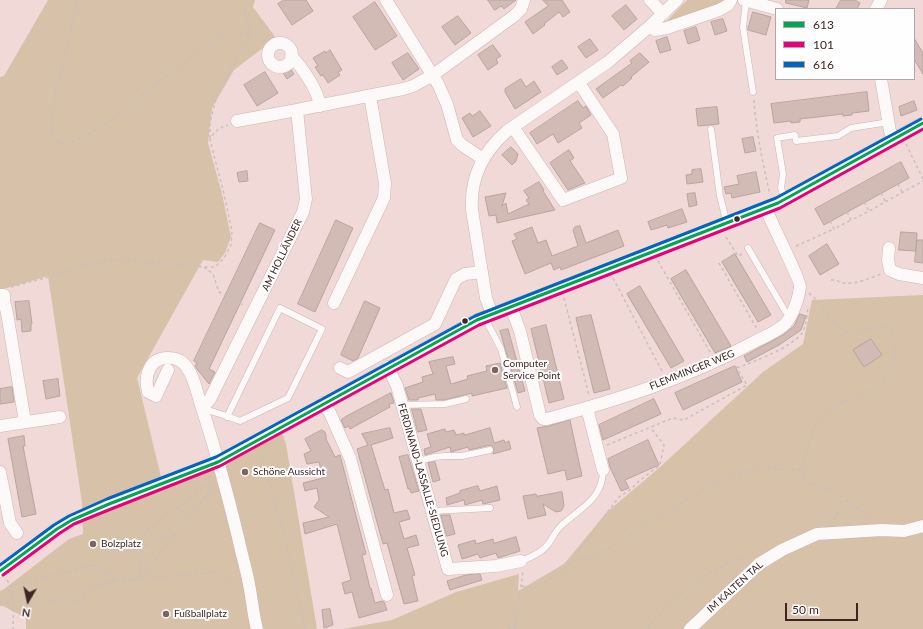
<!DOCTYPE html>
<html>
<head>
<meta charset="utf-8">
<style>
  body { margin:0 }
  #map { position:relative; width:923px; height:629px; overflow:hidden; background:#f1d9d7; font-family:Lato,sans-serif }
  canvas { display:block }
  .legend { position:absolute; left:775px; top:8px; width:140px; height:72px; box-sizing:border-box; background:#fefefe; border:1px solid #b2a7a6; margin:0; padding:5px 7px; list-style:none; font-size:12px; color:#3f2522 }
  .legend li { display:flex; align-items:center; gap:8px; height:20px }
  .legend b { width:20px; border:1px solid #b2a7a6 }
  .north { position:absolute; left:8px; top:581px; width:40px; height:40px; -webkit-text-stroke:3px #fefefe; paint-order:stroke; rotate:189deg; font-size:11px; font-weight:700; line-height:16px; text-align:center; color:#3f2522 }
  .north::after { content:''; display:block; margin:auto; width:14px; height:18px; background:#3f2522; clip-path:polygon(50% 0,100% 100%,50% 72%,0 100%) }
  .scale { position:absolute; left:785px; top:603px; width:73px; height:18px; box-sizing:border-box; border:2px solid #3f2522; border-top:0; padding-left:5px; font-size:12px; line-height:14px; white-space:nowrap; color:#3f2522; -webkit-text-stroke:3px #fefefe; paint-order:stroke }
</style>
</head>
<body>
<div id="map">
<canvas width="923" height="629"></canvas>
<ul class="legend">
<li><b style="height:5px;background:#00a651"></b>613</li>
<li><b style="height:5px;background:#e5007d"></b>101</li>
<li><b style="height:5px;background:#0065bd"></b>616</li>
</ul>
<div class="north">N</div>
<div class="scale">50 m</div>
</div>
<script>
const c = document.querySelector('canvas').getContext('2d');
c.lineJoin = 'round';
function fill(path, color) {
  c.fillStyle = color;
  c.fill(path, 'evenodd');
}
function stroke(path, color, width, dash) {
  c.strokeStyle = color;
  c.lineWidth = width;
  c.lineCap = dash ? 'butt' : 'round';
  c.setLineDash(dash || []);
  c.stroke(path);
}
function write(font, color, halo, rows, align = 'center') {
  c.font = font + ' Lato,sans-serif';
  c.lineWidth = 4;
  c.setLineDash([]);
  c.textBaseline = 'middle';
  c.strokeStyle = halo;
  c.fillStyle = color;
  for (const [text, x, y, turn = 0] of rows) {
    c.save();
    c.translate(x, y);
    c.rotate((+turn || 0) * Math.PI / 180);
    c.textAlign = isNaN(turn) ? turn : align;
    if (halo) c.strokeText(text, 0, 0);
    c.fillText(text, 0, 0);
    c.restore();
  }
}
fill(new Path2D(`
  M48 0H255L253 7 276 38 234 70 212 108 208 143 222 194 231 237 225 253 218 262 203 260 137 378 164 489 223 466 282 433 286 444 317 629H26V618L3 606H0V591L4 589 69 539 83 534 82 503 48 276 0 290V77L4 76Z
  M687 0H727L726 3 665 23Z
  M923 295V629H343L392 620 456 592 519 574 518 591 564 564 607 512 659 468 763 372 803 344 812 300Z`), '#d7c1a9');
const building = new Path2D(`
  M284 0H306L313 11 292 25 278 4Z
  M488 0H516L504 9 501 6 495 10Z
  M543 0H562L570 12 563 17 559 12 544 24 545 25 533 34 525 22 548 6Z
  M786 0H809L807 8 786 3Z
  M841 0H855L860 3 857 9H836Z
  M375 2 397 36 375 50 353 17Z
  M626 5 637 19 624 30 612 16Z
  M753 12 771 17 766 35 748 30Z
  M458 16 471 33 455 45 442 27Z
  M723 19 727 31 715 35 711 22Z
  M696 27 700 40 688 44 684 31Z
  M667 37 671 50 660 53 656 41Z
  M914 38 923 53V74L914 59Z
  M590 39 598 50 586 58 578 47Z
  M493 45 501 56 496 59 498 63 488 70 478 55Z
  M330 50 342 70 338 72 340 75 328 83 323 75 321 76 315 67 318 66 313 58 325 51 326 53Z
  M408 53 419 69 403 80 392 63Z
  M640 53 649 62 631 77 632 78 623 86 621 85 603 98 596 89 632 63 630 61Z
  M562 60 568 68 557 75 552 67Z
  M289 67 294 74 287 79 282 71Z
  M265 72 278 93 257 106 244 85Z
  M521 79 526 87 534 81 541 92 515 109 505 92V89Z
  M867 92 869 111 852 113V115L843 116V114L800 119V122L791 123V121L774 123 771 104Z
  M578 101 583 108 586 106 591 115 579 123 582 128 558 143 553 134 537 144 530 133Z
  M914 101 917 110 901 116 899 107Z
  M717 107 719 124 698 126 696 109Z
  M480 111 491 126 473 137 462 118 470 113 472 116Z
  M753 137 756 151 745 153 742 139Z
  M511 147 518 154 516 161 512 165 502 155Z
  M569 150 574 158 570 161 585 183 568 190 550 163Z
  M901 162 909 178 824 225 815 209Z
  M701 169 703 182 687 184 686 175 692 174V170Z
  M247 171 248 181 239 182 237 173Z
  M756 172 760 192 732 198 731 193 726 194 724 187 739 184 737 176Z
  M539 182 544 190 543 191 555 210 497 223 496 215 489 216 485 197 506 193 502 206 506 203 508 214 529 204 526 200 529 198 524 191Z
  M695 193 697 205 689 207 687 194Z
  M682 209 687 222 668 228 667 225 651 230 648 222Z
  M336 220 353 228 315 312 298 304Z
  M260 223 275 230 209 369 215 372 209 384 197 369 195 366 197 363 194 361Z
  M580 226 586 243 618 230 624 246 561 270 560 267 554 270 551 263 525 274 512 241 517 239 514 234 532 227 538 243 546 240 552 256 578 246 573 230 575 227Z
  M901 232 917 233 916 251 899 250Z
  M917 240H923V263L915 262Z
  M827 244 839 264 820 275 809 256Z
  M735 254 771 315 758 322 722 262Z
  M686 270 731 346 715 353 671 279Z
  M640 286 684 361 671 368 627 294Z
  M29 301 32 324H31V331L22 332 21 319 17 320 15 302Z
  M365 301 380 308 358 358 353 361 341 355Z
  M800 314 806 316 801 330 779 345 747 362 744 356 783 335 794 326Z
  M591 315 610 389 594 393 576 318Z
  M546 325 564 399 549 403 531 329Z
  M508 329 525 391 518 393 500 331Z
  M871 339 882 355 864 367 853 350Z
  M453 357 455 364 446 366 451 384 468 379 467 376 487 371 486 366 500 363 507 388 472 396V393L444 400H436L435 394 418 398V400H409L405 388 423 382 422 377 433 374 429 362Z
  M735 366 742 382 683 410 675 393Z
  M58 379 60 396 46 399 43 381Z
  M12 387 14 402 0 404V389Z
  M391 393 394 403 389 404 390 407 350 429 349 426 345 428 341 420 345 417Z
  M654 399 661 414 603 440 599 425Z
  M412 409H421L427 430 418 432Z
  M570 420 582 476 567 480 565 470 548 474 537 428 549 426Z
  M390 428 393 438 371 445 385 490 388 489 394 513 407 510 410 519 399 522 404 539 416 535 419 545 407 548 415 575 412 576 418 601 404 604 387 543 383 544 357 449 368 445 362 434Z
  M490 428 494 443 504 440 505 443 509 441 511 449 493 454 494 449 491 445 469 450 468 447 451 452 450 447 425 455 424 449 431 447 427 434 445 429 446 432 454 430 456 435 464 433V435Z
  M322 430 325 432 326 435V439L335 457 340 455 366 554 362 555 370 588H371L375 603 382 601 384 602 387 610 359 618 352 592 345 594 342 583 351 580 337 524 305 534 303 523 329 517 314 507 319 500 317 488 305 491 303 483 323 478 319 462 307 464 304 454 311 451 305 439Z
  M24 436 25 446H23L36 514 22 517 8 439Z
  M648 440 659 465 625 480 629 488 621 491 610 467 608 459Z
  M408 455 419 491 411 493 410 489H408L399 457Z
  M435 462 440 480 433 482 428 463Z
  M478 486 480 491 497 486 500 500 483 504 482 500 465 505 464 500 447 505 446 498 460 493V491Z
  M562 492 564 506 561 511 556 512 543 504 546 515 528 519 523 496 536 494 537 496Z
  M441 515H450L455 534 447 536Z
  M516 537 520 551 498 558 496 553 480 558 478 554 462 559 458 545 475 540 476 544 493 539 494 543Z
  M480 574 482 580 450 590 447 581 466 575Z
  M330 609 333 625 324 628 322 610Z`);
fill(building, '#d1bbb4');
stroke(building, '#b9a49e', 1);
const lane = new Path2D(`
  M746 1 743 27 753 92
  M711 129 720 196 727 224
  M785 200 781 188 783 174 777 138 795 135 796 141 838 136 851 128 889 122
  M748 248 785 311 791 317
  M486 316 489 326 501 349 517 407
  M403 405 445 404 466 399
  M202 409C215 411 228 417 240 421L288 398 322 329 280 308 227 417
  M418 461 435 457 445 456H462L490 450
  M433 511 490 508
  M521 561C532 557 543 552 549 543 553 537 556 530 562 525 580 508 603 499 603 470`);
const street = new Path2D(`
  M386 0 438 84 447 104 457 140 462 145 483 159
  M650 0 663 14
  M744 0 777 9
  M876 9 881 0
  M650 26 655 30 667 28 719 10 728 5 731 0
  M268 55a12 12 0 1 1 24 0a12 12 0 1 1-24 0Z
  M291 56C302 67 318 90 320 106
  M881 79 890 131 894 140
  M237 121 297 110
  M513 127 563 200 621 178 613 134 579 83
  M889 248 888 260 890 270 899 274 923 278
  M0 295H4V301L7 313 25 422
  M334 303 384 198 385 183 370 96
  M511 307 520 331 540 415 543 419H547C617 400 688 378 752 343 763 337 778 332 786 323 793 315 799 297 800 287 801 281 770 220 766 209
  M492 314 486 298 472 210C470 179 483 152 507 131L608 62 650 26 677 0
  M388 367 397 386 448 569 496 566 521 561
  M340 368 348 372 435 324 456 279 465 274 482 272
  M168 370 156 396 148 392C144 376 149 357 169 358 174 358 180 360 183 363 193 371 197 393 201 405 215 448 227 492 238 537 241 552 246 568 249 584 252 599 253 614 257 629
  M323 403 330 413 350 458 387 595
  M587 408 603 470
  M202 409 210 399 303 212 306 199 297 110 403 89 413 86 433 75 514 16 521 9 524 0
  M0 426 60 417
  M0 472 10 523 17 533
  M0 571 57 529 72 520 109 504 218 462 477 320 778 203 923 123
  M690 629 759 564 782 550 817 534 882 530 904 531 923 526`);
stroke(lane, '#ccb5b3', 7);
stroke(street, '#ccb5b3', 13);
stroke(new Path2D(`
  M76 0V7L55 96 51 131 55 140 63 144 73 141 102 127 223 32C247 31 251 34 271 47
  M754 100C756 132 763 163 770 195
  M210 138V123L217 94 251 33 245 15 246 0
  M906 144 923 179
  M898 184 902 192
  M881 193 885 201
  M864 202 869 211
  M847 212 851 220 858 217 923 181
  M830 221 834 229 851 220
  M726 237 738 256 742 254
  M796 246 834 229
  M658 261 710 352
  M719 263 757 329
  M204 267 213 274 219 292 245 306
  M613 278 662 371
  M831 280C838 280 837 281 843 283 854 285 871 278 881 274
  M11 287 56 275 80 266 106 261 124 259 144 262 204 267H215L224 258 231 245 232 231 223 190 210 140C214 131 219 128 228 125
  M809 293 822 305 829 318 842 330 854 334 873 328 891 326C898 358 898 372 868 391 860 396 849 399 840 404 835 408 826 411 822 416 809 432 806 454 802 473L808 482 831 490 841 496V505L833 522
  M564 298 589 395
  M737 368C755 361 791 348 802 333 807 325 807 314 808 306
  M607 445 673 418 684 420 747 385 735 365
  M260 451 284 533 305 629
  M212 482 149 528 142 537 140 579 216 572 227 581 237 583
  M841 496 863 512 871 519
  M122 554 177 533
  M576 559 594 558 708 486 757 468 803 470
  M7 580C16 593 13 614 13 629
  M11 586 92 565 99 567 116 580
  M522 586 534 588 556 576 576 559 594 530 619 497 630 490 639 481 660 465 664 445 650 427
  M0 602H82L86 591 117 580 140 579 214 486
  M508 629 515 628
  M515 629 523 572
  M648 629C652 621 658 616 663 610 685 586 711 572 740 557L749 560`), '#cabfbe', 1.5, [3, 3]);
stroke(lane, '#fdf9f9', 6);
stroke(street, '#fdf9f9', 12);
stroke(new Path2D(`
  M0 571 57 529 72 520 109 504 218 462 477 320 778 203 923 123`), '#00a651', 3);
stroke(new Path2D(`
  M3 575 60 533 74 524 111 509 220 466 479 325 780 208 923 129`), '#e5007d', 3);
stroke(new Path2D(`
  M0 565 54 525 69 516 107 499 216 457 475 316 776 198 921 119`), '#0065bd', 3);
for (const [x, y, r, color] of [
  [737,219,3.5,"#3f2522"],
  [465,321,3.5,"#3f2522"],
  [495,370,4,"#7d6461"],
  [245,472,4,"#7d6461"],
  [93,544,4,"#7d6461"],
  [166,614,4,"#7d6461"]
]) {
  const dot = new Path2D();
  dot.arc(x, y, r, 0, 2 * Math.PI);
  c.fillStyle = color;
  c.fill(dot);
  stroke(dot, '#fefefe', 1.5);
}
write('10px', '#3f2522', '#fefefe', [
  ["AM HOLLÄNDER",282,255,-64],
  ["FLEMMINGER WEG",692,370,-22],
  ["FERDINAND-LASSALLE-SIEDLUNG",423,480,74],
  ["IM KALTEN TAL",735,587,-42]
]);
write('10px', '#3f2522', '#fefefe', [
  ["Computer",503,364],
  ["Service Point",503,376],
  ["Schöne Aussicht",253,472],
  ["Bolzplatz",101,544],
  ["Fußballplatz",174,614]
], 'left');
</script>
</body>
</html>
